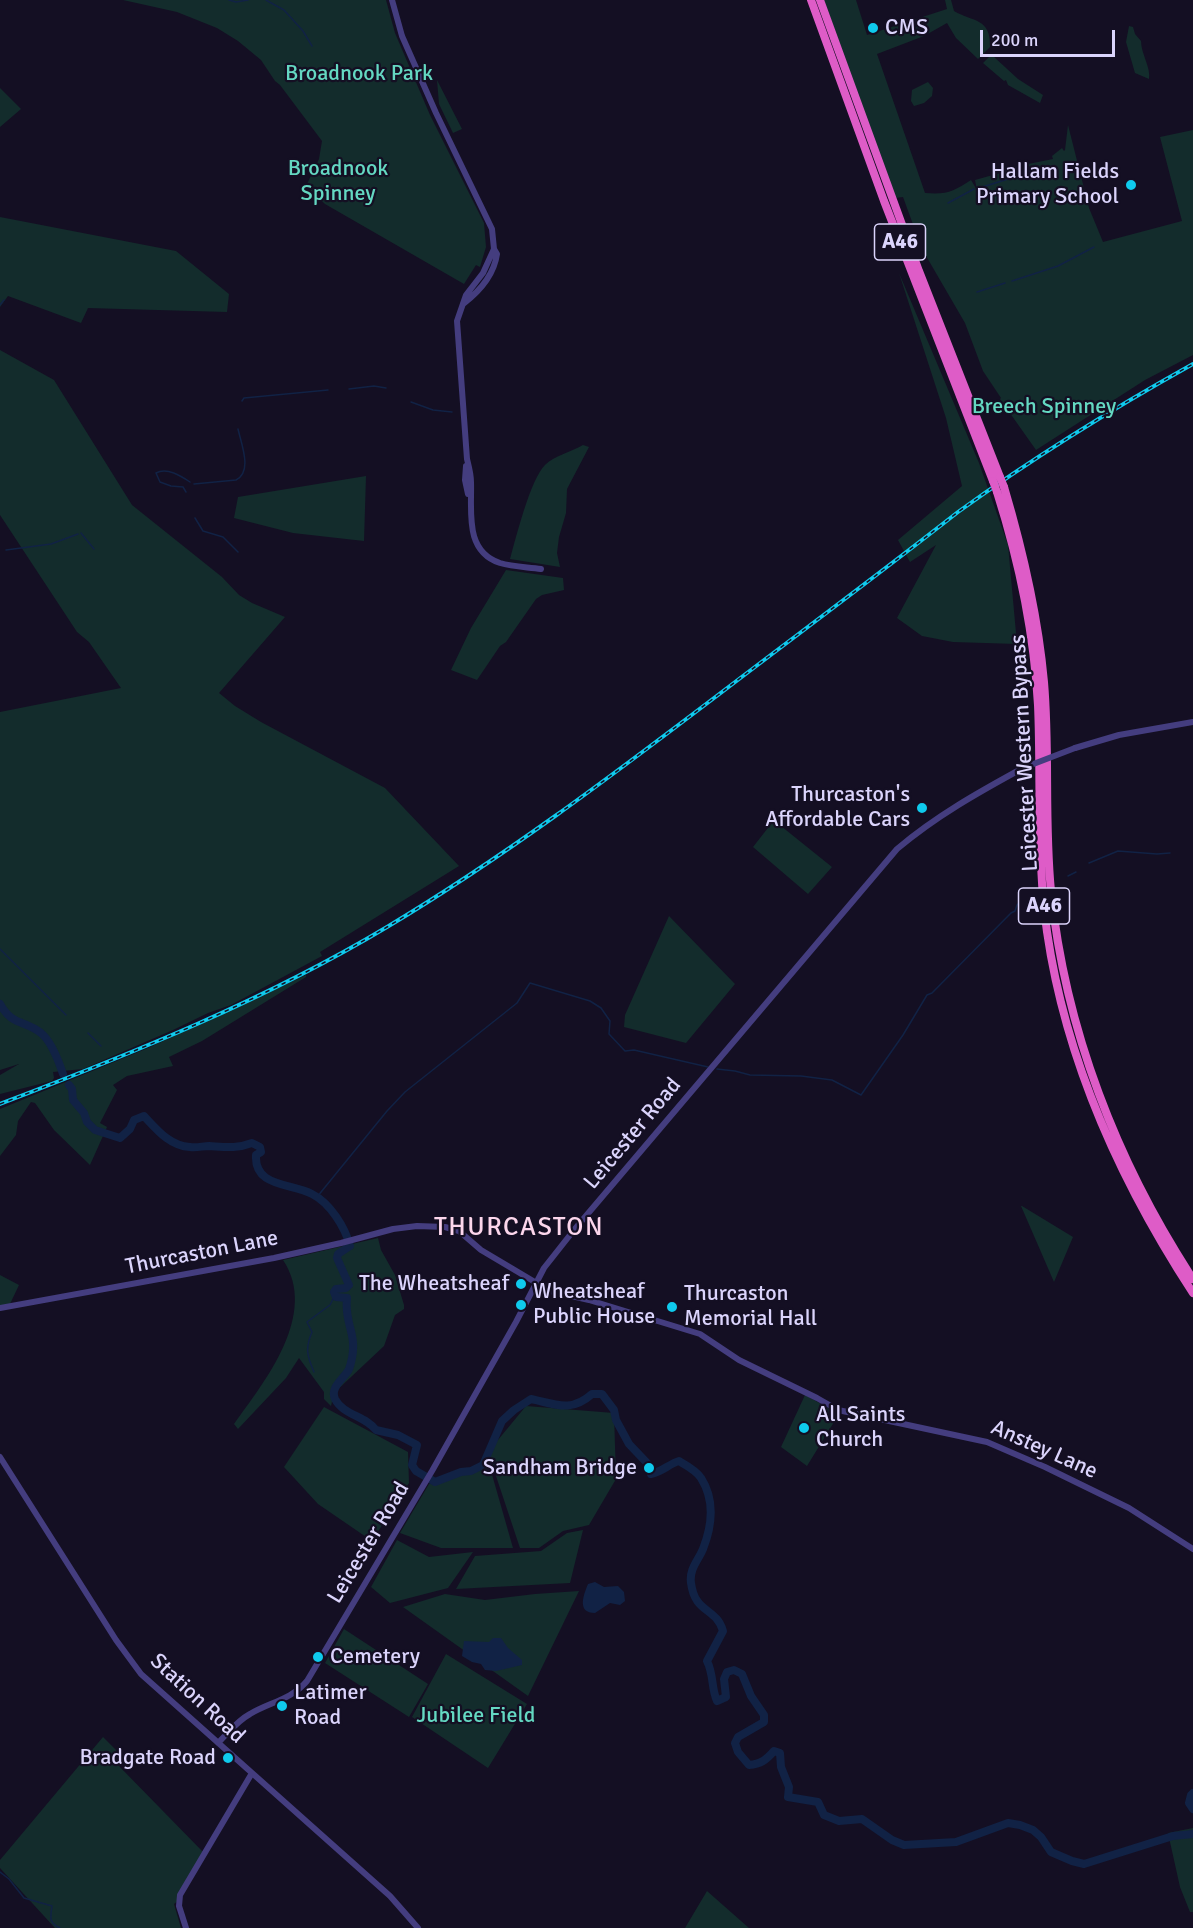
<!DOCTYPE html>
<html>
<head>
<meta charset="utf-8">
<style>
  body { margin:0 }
  #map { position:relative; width:1193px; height:1928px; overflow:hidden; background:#140f23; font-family:Signika,sans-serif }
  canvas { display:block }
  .scale { position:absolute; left:980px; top:30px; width:135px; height:27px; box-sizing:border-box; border:3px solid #dbd4fc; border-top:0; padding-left:8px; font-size:18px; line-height:21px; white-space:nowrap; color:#dbd4fc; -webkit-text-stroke:4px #140f23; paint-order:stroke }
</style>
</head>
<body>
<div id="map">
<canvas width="1193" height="1928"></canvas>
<div class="scale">200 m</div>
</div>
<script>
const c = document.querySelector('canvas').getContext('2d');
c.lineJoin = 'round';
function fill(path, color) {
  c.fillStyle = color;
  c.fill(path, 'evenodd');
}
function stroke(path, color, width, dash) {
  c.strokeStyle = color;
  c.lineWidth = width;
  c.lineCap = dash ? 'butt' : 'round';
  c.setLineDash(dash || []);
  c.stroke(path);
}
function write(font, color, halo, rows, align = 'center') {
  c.font = font + ' Signika,sans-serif';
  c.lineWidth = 4.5;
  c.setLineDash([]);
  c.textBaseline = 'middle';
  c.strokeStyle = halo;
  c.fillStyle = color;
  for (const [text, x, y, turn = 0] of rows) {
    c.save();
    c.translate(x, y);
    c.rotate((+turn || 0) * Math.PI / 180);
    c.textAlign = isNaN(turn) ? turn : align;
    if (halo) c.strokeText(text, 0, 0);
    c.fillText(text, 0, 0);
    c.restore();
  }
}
fill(new Path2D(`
  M123 0H386L395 33 430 115 484 223 486 247 480 267 476 265 464 284 325 204 306 186 319 159 322 141 280 85 275 81 261 60 238 41 217 28 177 12Z
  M824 0H856L867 35 947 9 945 0H951L954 11C973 22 991 18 990 47L978 59 956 38 947 23 924 36 877 54 925 193C947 195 954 191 971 180L977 190 975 180 1000 173 1008 168 1053 159 1052 156 1062 148 1064 151 1065 150 1068 125 1089 208 1103 242 1182 221 1160 137 1193 130V355L1145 380 1036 450 1000 399 1001 398 983 371 965 323 922 249 903 197 895 198Z
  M1129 26 1133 27 1135 34 1141 41C1141 54 1151 67 1149 79L1135 73 1126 42Z
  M990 56H993L1018 79 1043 95 1040 103 1008 85 1006 80 1004 81 983 63Z
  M437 80 462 129 453 133 439 104Z
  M928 82 933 88 932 96 924 103 914 106 911 101 912 90Z
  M0 88 21 109 0 127Z
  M0 217 176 251 229 294 227 312 88 308 81 323 8 296 0 307Z
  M899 273 979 463 1008 545 1017 644 953 642 922 636 897 618 936 545 910 562 898 540 962 486 946 418Z
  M0 350 54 380 132 505 222 577 239 595 252 603 285 617 219 693 235 706 261 722 385 788 459 866 320 952 322 956 231 1005 208 1013 173 1030 83 1069 53 1072 54 1078 52 1081 0 1094V1075L19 1064 0 1070V712L121 688 89 642 77 632 0 515Z
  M583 445 589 447 567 489 566 513 559 537 557 553 560 567 510 559C516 538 530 480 545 465 554 456 571 452 583 445Z
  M366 476 364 541 293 533 234 518 238 497Z
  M506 570 563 578 564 590 542 595 536 599 506 642 500 646 477 680 451 670 471 628Z
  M776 822 832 867 808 894 753 847 771 824Z
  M669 916 735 984 686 1043 624 1027 625 1015Z
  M306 975V977L202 1041 169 1057 173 1066 127 1076 113 1085 117 1090 100 1123 107 1127 90 1165 54 1130 35 1103 31 1102 18 1121 16 1135 0 1156V1109L148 1048Z
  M1022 1206 1073 1237 1054 1282 1021 1206Z
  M378 1238 381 1250 395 1275 404 1305V1309L395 1315 384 1346 334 1393 331 1406 324 1399V1392L299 1358 286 1378 238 1429 234 1424C265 1381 319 1314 283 1260Z
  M0 1275 19 1285 10 1304 0 1306Z
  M805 1395 839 1414 807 1466 781 1447Z
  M526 1406 614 1413 616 1479 589 1525 563 1531 539 1548H520L488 1452Z
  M324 1407 408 1452 409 1483 372 1541 318 1504 284 1467Z
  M489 1464 513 1548H441L400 1533 429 1484 460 1476Z
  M583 1530 570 1583 456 1589 475 1556 541 1551 567 1533Z
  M397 1540 429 1557 473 1552 448 1588 390 1603 371 1587Z
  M579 1591 528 1696 403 1607 445 1594 485 1600 535 1594Z
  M344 1629 428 1684 409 1717 325 1663Z
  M446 1654 527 1704 488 1768 412 1717Z
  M103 1737 125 1759 118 1765 204 1853 179 1900 174 1904 181 1928H55L0 1868V1860Z
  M1193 1828V1912H1190L1180 1887 1168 1833Z
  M707 1891 749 1928H685Z`), '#132c2c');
fill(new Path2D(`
  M595 1582 604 1587 618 1586 624 1592 625 1601 620 1605 610 1603 595 1613C577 1613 583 1596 588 1584Z
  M493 1638H501L508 1648 522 1660V1665L496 1671 485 1670 481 1664 472 1662 462 1656 464 1641 489 1642Z`), '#112245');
stroke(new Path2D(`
  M229 0 236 2 248 0
  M266 0 284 10 303 31 312 46
  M979 188 1050 166
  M948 203 974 189
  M1012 281 1058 266 1094 247
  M977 292 1005 283
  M0 305 4 300
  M349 389 374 386 386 388
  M242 401 244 398 328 390
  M411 402 433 410 452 412
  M194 484 236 480C253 472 241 443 238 429
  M186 492 183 487 171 486 160 482 156 473C167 467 181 476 190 482
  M195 518 203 531 223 537 238 552
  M81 533 94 549
  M6 550 51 544 78 534
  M1089 863 1118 851 1157 854 1170 853
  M1068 876 1076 872
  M0 949 66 1015
  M88 1033 101 1046
  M717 1069 735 1071 750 1075 801 1076 832 1080 861 1095 903 1035 927 995 932 993 1011 913 1015 911 1017 905 1024 898
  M317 1197 387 1111 405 1092 517 1003 530 983 590 1001 601 1008 610 1021 609 1034 625 1051 634 1050 708 1067
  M314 1372C307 1356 305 1348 312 1332L307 1322 330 1305 335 1295
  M0 1872 9 1879 24 1898 52 1906C50 1918 49 1923 60 1928`), '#112245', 1.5);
stroke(new Path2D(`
  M0 1004C12 1026 24 1020 41 1033 52 1042 59 1062 63 1074
  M69 1085 72 1089 73 1100 84 1113 87 1122 95 1130 120 1138 130 1129 134 1120 144 1116C157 1130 170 1146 190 1147 197 1148 203 1146 209 1146 225 1147 236 1149 252 1143L260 1147 261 1152 256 1155C254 1187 290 1183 312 1194 330 1203 345 1227 350 1246L338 1254 337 1258 349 1285 346 1288 336 1289 334 1292 336 1297 347 1298C344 1323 357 1333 352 1358 351 1362 350 1368 348 1371 342 1380 330 1388 335 1399 343 1415 366 1416 376 1430L398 1435 417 1445 412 1465 416 1471 435 1482 461 1472 471 1471 483 1465 502 1421 514 1410 531 1399C555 1404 571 1413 592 1394H602L614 1410 616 1420 629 1444 648 1464 651 1474C662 1472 669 1464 679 1461 686 1465 697 1471 701 1478 715 1500 712 1526 703 1549 698 1561 689 1569 691 1583 695 1614 716 1607 723 1631L707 1661C714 1675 711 1688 717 1701L726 1697 724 1679 727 1672 734 1670 742 1674 751 1696 764 1715V1722L738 1737 735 1743 738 1752 749 1765C761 1764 766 1760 774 1751L780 1753 781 1767 789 1787 788 1797 818 1802 824 1815 839 1821 862 1819 892 1840 904 1845 956 1842 1008 1823 1020 1825 1033 1830 1041 1837 1051 1852 1072 1861 1084 1864 1173 1836 1193 1834
  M1193 1793 1191 1795 1189 1803 1193 1809`), '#112245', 8);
stroke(new Path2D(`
  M392 0 402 36 436 113 492 229 494 249 497 254C494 275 480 291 463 304
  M494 249 483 273 466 295 457 321 467 459C469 467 471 474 471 482 472 511 464 551 500 563 513 567 528 567 541 569
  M466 466 465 480 468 494
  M1075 748 1119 735 1193 722
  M0 1308 274 1258 341 1243 393 1229 417 1226 445 1227 459 1231 481 1250 550 1291 589 1300 700 1334 739 1360 817 1398 838 1410 987 1442 1045 1467 1129 1508 1193 1549
  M0 1457 116 1640 141 1674 390 1896 418 1928
  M218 1743C228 1733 237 1721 250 1714 270 1702 291 1700 307 1681L432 1471 516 1322 544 1268 574 1230 897 849C936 816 979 792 1023 768
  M186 1928 179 1906 180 1895 252 1773`), '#443d7f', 6);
stroke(new Path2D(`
  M811 0 884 201 993 481
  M820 0 919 271 1000 477
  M1004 487C1023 551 1038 616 1044 682 1050 752 1044 821 1051 891 1065 1029 1117 1163 1193 1279
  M997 492C1019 561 1034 632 1038 705 1041 772 1037 840 1044 908 1059 1046 1118 1178 1193 1293`), '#de5cc7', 8);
const rail = new Path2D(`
  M0 1104C133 1053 265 1000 387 927 504 857 610 777 718 695 798 634 879 574 958 512 1033 458 1112 409 1193 364`);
stroke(rail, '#0fcaed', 4);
stroke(rail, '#140f23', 1.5, [4.5]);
stroke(new Path2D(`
  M1023 768 1075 748`), '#443d7f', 6);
stroke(new Path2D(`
  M1000 477 1004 487
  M993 481 997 492`), '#de5cc7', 8);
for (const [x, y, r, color] of [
  [873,28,6,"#0fcaed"],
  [1131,185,6,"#0fcaed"],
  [922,808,6,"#0fcaed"],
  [521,1284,6,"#0fcaed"],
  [521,1305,6,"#0fcaed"],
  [672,1307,6,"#0fcaed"],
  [804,1428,6,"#0fcaed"],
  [649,1468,6,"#0fcaed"],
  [318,1657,6,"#0fcaed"],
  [282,1706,6,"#0fcaed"],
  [228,1758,6,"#0fcaed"]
]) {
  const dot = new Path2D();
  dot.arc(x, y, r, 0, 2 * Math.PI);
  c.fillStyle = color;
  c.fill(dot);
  stroke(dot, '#140f23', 2);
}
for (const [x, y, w] of [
  [900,242,51],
  [1044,906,51]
]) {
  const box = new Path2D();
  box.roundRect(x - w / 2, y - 18, w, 36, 4.5);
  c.fillStyle = '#140f23';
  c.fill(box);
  stroke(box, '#dbd4fc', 1.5);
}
write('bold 21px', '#dbd4fc', null, [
  ["A46",900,242],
  ["A46",1044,906]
]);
write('22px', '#dbd4fc', '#140f23', [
  ["CMS",885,28],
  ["Hallam Fields",1119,172,"right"],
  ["Primary School",1119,197,"right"],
  ["Thurcaston's",910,795,"right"],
  ["Affordable Cars",910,820,"right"],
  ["The Wheatsheaf",509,1284,"right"],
  ["Wheatsheaf",533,1292],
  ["Public House",533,1317],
  ["Thurcaston",684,1294],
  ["Memorial Hall",684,1319],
  ["All Saints",816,1415],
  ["Church",816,1440],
  ["Sandham Bridge",637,1468,"right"],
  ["Cemetery",330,1657],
  ["Latimer",294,1693],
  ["Road",294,1718],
  ["Bradgate Road",216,1758,"right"]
], 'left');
write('22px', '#64d8c2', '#140f23', [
  ["Broadnook Park",359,74],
  ["Broadnook",338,169],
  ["Spinney",338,194],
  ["Breech Spinney",1044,407],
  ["Jubilee Field",476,1716]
]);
write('22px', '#dbd4fc', '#140f23', [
  ["Leicester Western Bypass",1025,753,-93],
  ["Leicester Road",633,1134,-50],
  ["Thurcaston Lane",202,1253,-11],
  ["Anstey Lane",1044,1450,24],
  ["Leicester Road",369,1543,-59],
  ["Station Road",197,1699,43]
]);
c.letterSpacing = '1.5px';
write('26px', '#fcd6ec', '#140f23', [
  ["THURCASTON",519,1228]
]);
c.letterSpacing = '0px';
</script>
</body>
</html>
